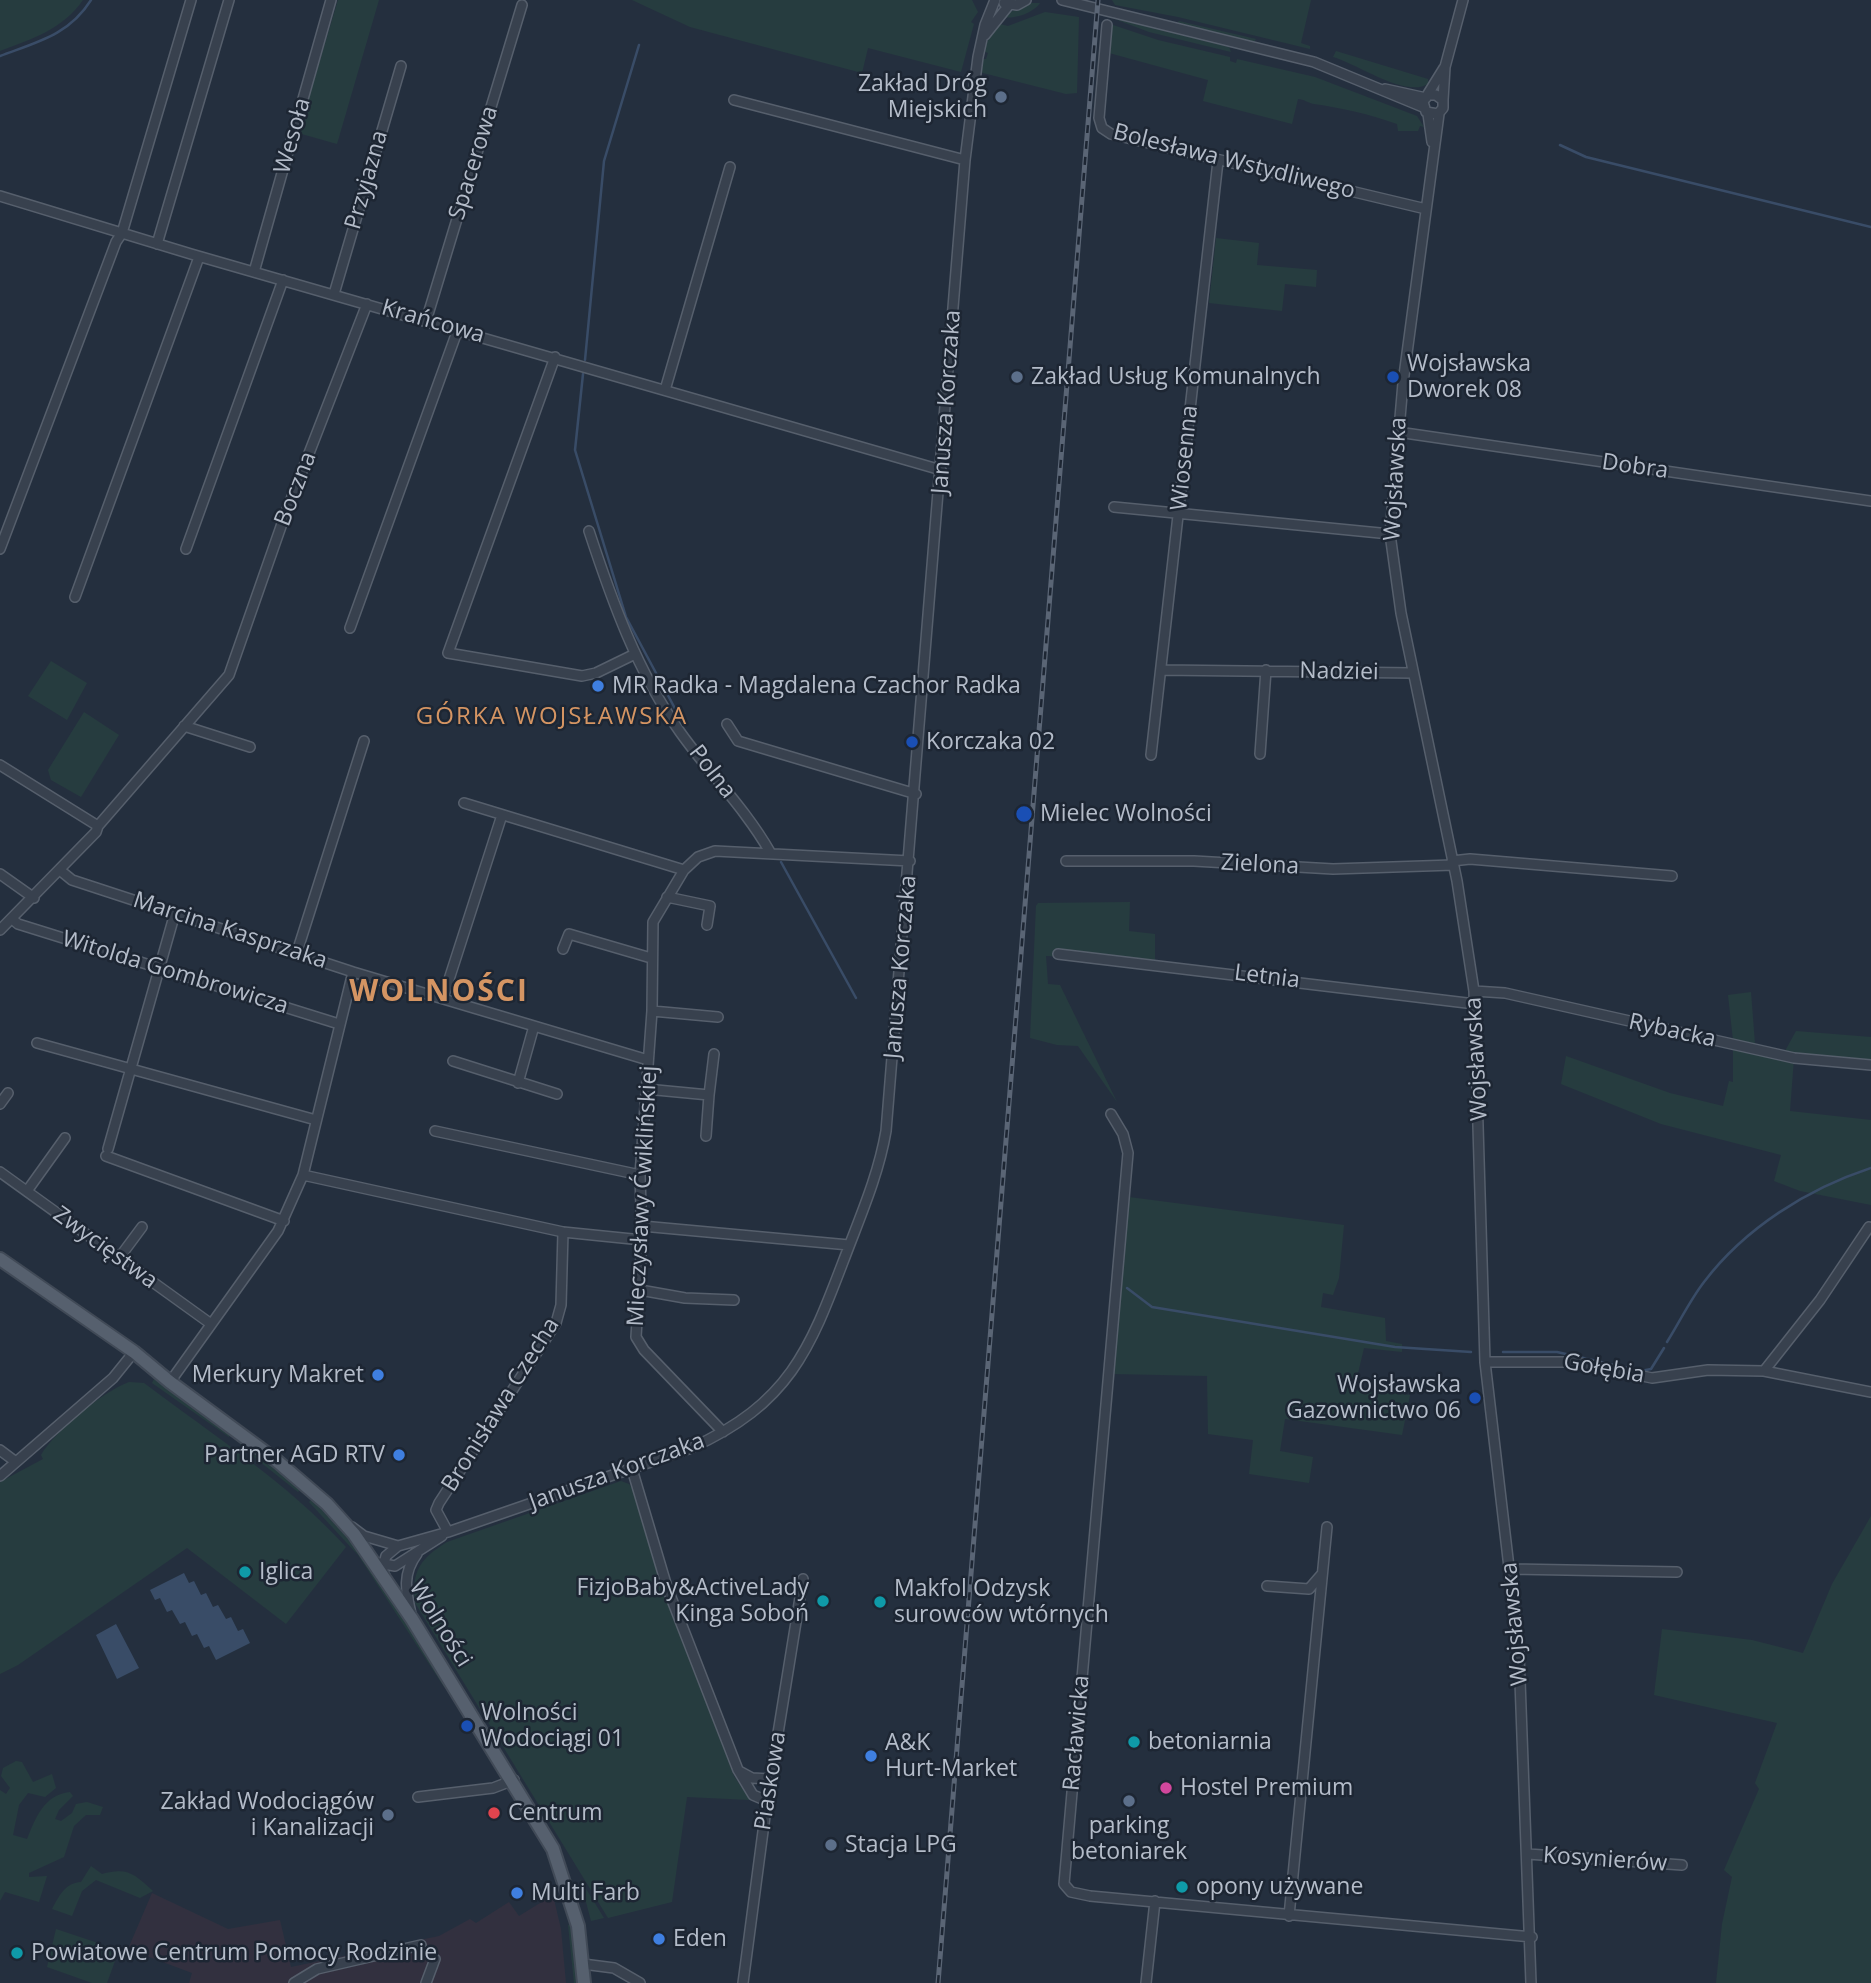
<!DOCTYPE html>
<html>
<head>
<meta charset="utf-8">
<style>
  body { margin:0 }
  canvas { display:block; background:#242f3e }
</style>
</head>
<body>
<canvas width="1871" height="1983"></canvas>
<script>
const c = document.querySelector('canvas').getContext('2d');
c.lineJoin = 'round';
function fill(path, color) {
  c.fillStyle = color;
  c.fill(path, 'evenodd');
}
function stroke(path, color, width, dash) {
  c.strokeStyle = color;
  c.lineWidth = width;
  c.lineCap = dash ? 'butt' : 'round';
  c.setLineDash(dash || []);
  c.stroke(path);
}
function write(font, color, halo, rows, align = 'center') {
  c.font = font + ' "Open Sans",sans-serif';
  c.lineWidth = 5;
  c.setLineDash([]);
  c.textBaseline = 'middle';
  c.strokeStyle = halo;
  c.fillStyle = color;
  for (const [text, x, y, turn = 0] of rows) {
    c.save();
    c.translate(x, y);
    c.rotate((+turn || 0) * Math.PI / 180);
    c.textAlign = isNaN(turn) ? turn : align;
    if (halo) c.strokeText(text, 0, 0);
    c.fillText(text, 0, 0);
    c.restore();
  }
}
fill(new Path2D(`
  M152 1893 228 1929 280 1920 291 1967 439 1936 470 1919 476 1923 509 1902 519 1916 553 1895 561 1929 566 1983H189L192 1973 128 1949Z`), '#32303f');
fill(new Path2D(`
  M0 0H83C63 29 32 39 0 51Z
  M338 0H379L337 144 298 133Z
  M632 0H972L978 12 971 22 974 24 961 72 868 48 862 73 690 27Z
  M1112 0H1311L1301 43 1310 46V49L1178 17 1115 5Z
  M1031 3H1040C1034 13 1011 21 1001 16Z
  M1045 12 1079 17 1077 93 1066 94 979 72 981 59H986L988 53 983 51 996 23 1008 26Z
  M1112 18 1229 47 1231 52 1149 32Z
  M1178 22 1179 21 1256 39 1253 43 1179 24Z
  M1110 24 1158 40 1230 57V61L1236 63 1237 59 1315 77 1417 116 1424 127 1420 126 1418 131H1398L1397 124C1369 114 1342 108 1314 104 1308 103 1304 99 1298 99L1292 124 1203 101 1208 80 1109 53Z
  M1336 51 1428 79V84C1405 98 1358 64 1333 57Z
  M1216 238 1259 243 1257 265 1317 270 1316 287 1285 284 1282 311 1209 303Z
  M51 661 87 683 67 720 28 696Z
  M84 712 119 735 81 797 51 780 48 770Z
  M1130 902 1129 931 1155 934V960L1046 956 1048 984 1060 985 1117 1102 1078 1046 1057 1045 1030 1038 1036 906 1038 903Z
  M1751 992 1755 1044 1785 1051 1796 1031 1871 1037V1065L1794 1058 1790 1111 1871 1120V1205L1800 1191 1774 1181 1781 1155 1661 1124 1561 1084 1566 1056 1670 1093 1723 1106 1729 1081 1733 1082V1040L1728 995Z
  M1129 1197 1344 1225 1339 1278 1333 1295 1323 1293 1321 1307 1385 1318 1386 1341 1402 1344V1352L1364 1348 1354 1390 1363 1392 1365 1388 1410 1395 1402 1435 1285 1419 1280 1451 1313 1457 1309 1483 1249 1474 1253 1440 1208 1434 1207 1376 1113 1374Z
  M154 1379 230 1435 229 1437 152 1383Z
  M129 1382 144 1383C214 1436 287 1482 346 1547L286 1624 187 1548 18 1665 0 1674V1482L43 1459 41 1455C55 1431 102 1392 129 1382Z
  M241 1442 301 1489 298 1492 240 1446Z
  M621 1481 629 1484 636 1494 662 1587 734 1776 750 1800 687 1797 672 1902 608 1918 415 1603C411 1571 421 1558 447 1542Z
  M312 1499 362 1554 447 1685 444 1687 358 1555 309 1502Z
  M1871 1516V1983H1716L1722 1924 1732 1877 1724 1870 1759 1789 1755 1783 1777 1723 1654 1695 1662 1629 1752 1640 1803 1653 1832 1584Z
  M16 1761 22 1762 33 1782 52 1774 56 1788 45 1797 28 1793 19 1805 13 1835 27 1839C36 1817 44 1795 70 1792L73 1796 59 1810 55 1819 61 1821 72 1813 76 1804 87 1802 103 1807 100 1815H86L74 1826 64 1857 29 1873V1877L47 1876 39 1902 5 1892 0 1901V1790L6 1794 10 1788 1 1776 3 1768Z
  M91 1866 102 1874C128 1867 134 1874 153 1891L140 1898 96 1880 82 1891 72 1916 52 1909C59 1896 65 1883 81 1882Z
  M580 1879 604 1918 591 1921Z
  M571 1924 578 1983H574L568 1925Z
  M56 1929 119 1950 107 1983H92L47 1967Z`), '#263c3f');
fill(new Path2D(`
  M184 1573 189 1583 194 1581 201 1595 206 1593 213 1607 218 1605 226 1619 231 1617 238 1631 243 1629 250 1643 216 1660 209 1646 204 1648 197 1634 192 1636 185 1622 180 1624 172 1610 167 1612 160 1598 155 1600 150 1590Z
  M116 1624 139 1668 117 1679 96 1635Z`), '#394c67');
stroke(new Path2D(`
  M0 56C37 42 69 35 91 0
  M1560 145 1586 157 1871 227
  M585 360 604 161 639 45
  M583 374 575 450 626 617 679 716
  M781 862 856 998
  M1127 1288 1152 1307 1395 1347 1471 1352
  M1667 1342C1679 1323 1690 1300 1704 1282 1745 1228 1807 1189 1871 1168
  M1503 1352H1557L1641 1371 1651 1369 1664 1348`), '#394c67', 2.5);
const minor = new Path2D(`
  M1062 0 1314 62 1423 107
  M1004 3 1017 5 1026 0
  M1107 25 1099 118 1102 128 1111 134 1426 209
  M985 35 1009 5
  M1385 89 1426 98
  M1430 95H1436L1443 100V108L1438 114 1426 112 1423 102 1444 68
  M734 100 965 160
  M1443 100 1445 67 1463 0
  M1428 114 1432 142
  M1439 114 1403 383 1390 534 1401 613 1457 881 1474 991 1485 1362 1519 1653 1531 1983
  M0 196 191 254 941 470
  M157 244 229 0
  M254 272 331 0
  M334 294 401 66
  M426 321 522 5
  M555 357 448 653 582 676 596 673 635 654
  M665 390 730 167
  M1398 432 1871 501
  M1114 507 1390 534
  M589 531C612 601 637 671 680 732 709 773 745 808 770 852
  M0 549 116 242 122 233 191 0
  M186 549 283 280
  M75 597 199 257
  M350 628 458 329
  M1161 670 1413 673
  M727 724 738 741 916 794
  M184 726 250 747
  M1260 754 1266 670
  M1151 755 1218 161
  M0 765 98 826
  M464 803 684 870
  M1066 861H1194L1333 869 1453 865
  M1452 861 1470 859 1672 876
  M61 871 72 880 353 972 648 1060
  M0 874 34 898
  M667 897 710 906 707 925
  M12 919 18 924 339 1024
  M0 930 96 832 98 826 229 675 285 515 367 304
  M563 949 569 934 651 958
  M297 952 364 741
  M1058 954 1475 1004
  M1474 991 1505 993 1794 1058 1871 1065
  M443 998 502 815
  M652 1011 718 1017
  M37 1043 316 1120
  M453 1061 557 1094
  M518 1083 534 1026
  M646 1089 709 1095 714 1054
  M0 1104 8 1093
  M1111 1114 1123 1134 1128 1153 1064 1884 1071 1892 1090 1896 1532 1937
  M435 1131 640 1175
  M706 1136 709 1095
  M108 1149 175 913
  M106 1156 284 1221
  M0 1172 211 1324
  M303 1175 563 1232 642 1240
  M27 1191 65 1138
  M642 1226 849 1245
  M119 1258 142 1227
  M640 1290 685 1298 734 1300
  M1485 1362H1575L1652 1378 1708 1370 1764 1371 1871 1392
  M1764 1371 1820 1300 1869 1227
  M170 1382 278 1231 303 1175 353 972
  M723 1432 644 1350 636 1337 642 1240 640 1175 652 1011 653 922 684 870 698 857 715 851 910 861
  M0 1450 16 1462
  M632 1469 667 1587 738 1770 753 1795 767 1801
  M0 1476 113 1378 134 1352
  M352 1527 364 1536 398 1546
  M448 1532 436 1510 439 1503 556 1323 561 1305 563 1232
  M378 1563 395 1566 442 1536
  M1511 1569 1677 1572
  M385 1576 382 1570 386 1556 398 1546 448 1532 691 1448C793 1402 811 1346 848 1249 863 1210 879 1172 886 1131L965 160 978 57 985 25 995 0
  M1267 1586 1309 1589 1322 1574
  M411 1614C406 1591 402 1574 417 1554
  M739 1771 752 1778 770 1779
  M418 1797 493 1788 514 1780
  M1528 1854 1682 1865
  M1289 1916 1327 1527
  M583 1964 614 1968 640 1983
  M294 1983 317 1969 421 1945
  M426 1983 435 1959
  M743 1983 767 1801 803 1579
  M1146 1983 1155 1901`);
const major = new Path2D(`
  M0 1259 134 1352 170 1382 277 1461 327 1504 354 1534 412 1619 553 1849 578 1926 584 1983`);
stroke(minor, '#565f6c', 12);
stroke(major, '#414a57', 16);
stroke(minor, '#38414e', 9);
stroke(major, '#56606e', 12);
const rail = new Path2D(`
  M938 1983 1098 0`);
stroke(rail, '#5a6575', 5);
stroke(rail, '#1d2633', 2.5, [8]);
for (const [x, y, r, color] of [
  [1001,97,7,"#5c6f8a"],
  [1017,377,7,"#5c6f8a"],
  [1393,377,7,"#1a4fb4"],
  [598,686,7,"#3f7fe0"],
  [912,742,7,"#1a4fb4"],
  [1024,814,9,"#1a4fb4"],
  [378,1375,7,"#3f7fe0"],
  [1475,1398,7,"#1a4fb4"],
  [399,1455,7,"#3f7fe0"],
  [245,1572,7,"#0f9aa8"],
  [823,1601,7,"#0f9aa8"],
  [880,1602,7,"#0f9aa8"],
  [467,1726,7,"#1a4fb4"],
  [1134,1742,7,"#0f9aa8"],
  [871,1756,7,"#3f7fe0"],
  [1166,1788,7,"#d1479c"],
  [1129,1801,7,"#5c6f8a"],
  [494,1813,7,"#e0444e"],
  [388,1815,7,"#5c6f8a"],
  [831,1845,7,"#5c6f8a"],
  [1182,1887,7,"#0f9aa8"],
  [517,1893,7,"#3f7fe0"],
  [659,1939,7,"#3f7fe0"],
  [17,1953,7,"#0f9aa8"]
]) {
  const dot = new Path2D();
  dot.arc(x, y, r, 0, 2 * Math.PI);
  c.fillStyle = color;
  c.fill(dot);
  stroke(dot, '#1d2633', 2.5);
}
write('23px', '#b4bcc9', '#1d2633', [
  ["Zakład Dróg",987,84,"right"],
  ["Miejskich",987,110,"right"],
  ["Wojsławska",1407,364],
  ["Dworek 08",1407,390],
  ["Zakład Usług Komunalnych",1031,377],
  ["MR Radka - Magdalena Czachor Radka",612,686],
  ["Korczaka 02",926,742],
  ["Mielec Wolności",1040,814],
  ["Merkury Makret",364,1375,"right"],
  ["Wojsławska",1461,1385,"right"],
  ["Gazownictwo 06",1461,1411,"right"],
  ["Partner AGD RTV",385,1455,"right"],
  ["Iglica",259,1572],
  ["FizjoBaby&ActiveLady",809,1588,"right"],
  ["Kinga Soboń",809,1614,"right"],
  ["Makfol Odzysk",894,1589],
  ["surowców wtórnych",894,1615],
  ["Wolności",481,1713],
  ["Wodociągi 01",481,1739],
  ["betoniarnia",1148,1742],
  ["A&K",885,1743],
  ["Hurt-Market",885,1769],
  ["Hostel Premium",1180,1788],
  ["Zakład Wodociągów",374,1802,"right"],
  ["i Kanalizacji",374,1828,"right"],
  ["Centrum",508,1813],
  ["parking",1129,1826,"center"],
  ["betoniarek",1129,1852,"center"],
  ["Stacja LPG",845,1845],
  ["opony używane",1196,1887],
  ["Multi Farb",531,1893],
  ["Eden",673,1939],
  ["Powiatowe Centrum Pomocy Rodzinie",31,1953]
], 'left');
write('23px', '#b4bcc9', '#1d2633', [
  ["Wesoła",293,136,-74],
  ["Bolesława Wstydliwego",1234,162,14],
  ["Spacerowa",474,163,-73],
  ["Przyjazna",367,180,-74],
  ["Krańcowa",433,322,16],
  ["Janusza Korczaka",947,402,-86],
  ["Wiosenna",1185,458,-84],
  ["Dobra",1635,467,8],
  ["Wojsławska",1396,479,-87],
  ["Boczna",296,489,-69],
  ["Nadziei",1339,672,1],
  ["Polna",712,772,52],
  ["Zielona",1260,865,3],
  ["Marcina Kasprzaka",230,931,18],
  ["Janusza Korczaka",901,967,-85],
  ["Witolda Gombrowicza",175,973,17],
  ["Letnia",1267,977,7],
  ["Rybacka",1672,1031,12],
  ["Wojsławska",1477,1059,-93],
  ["Mieczysławy Ćwiklińskiej",643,1196,-87],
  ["Zwycięstwa",105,1248,36],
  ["Gołębia",1604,1369,10],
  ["Bronisława Czecha",501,1405,-58],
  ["Janusza Korczaka",617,1472,-20],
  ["Wolności",440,1624,58],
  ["Wojsławska",1515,1624,-95],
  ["Racławicka",1077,1733,-85],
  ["Piaskowa",771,1781,-81],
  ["Kosynierów",1605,1860,4]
]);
c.letterSpacing = '2px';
write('24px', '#d59563', '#1d2633', [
  ["GÓRKA WOJSŁAWSKA",552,717]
]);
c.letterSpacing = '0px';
c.letterSpacing = '2px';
write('bold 30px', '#d59563', '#1d2633', [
  ["WOLNOŚCI",439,992]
]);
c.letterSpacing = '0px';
</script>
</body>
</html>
